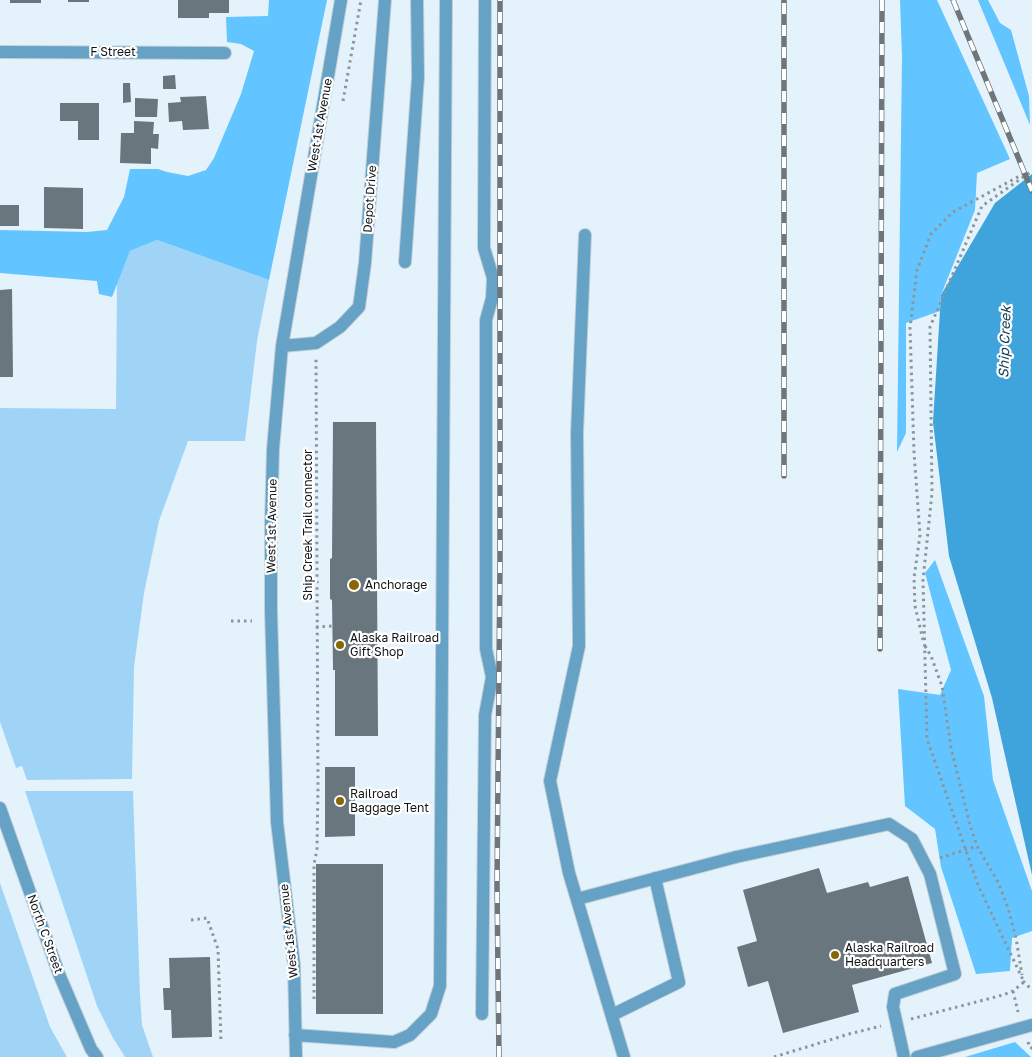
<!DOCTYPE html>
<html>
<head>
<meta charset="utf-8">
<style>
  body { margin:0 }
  canvas { display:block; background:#e4f2fb }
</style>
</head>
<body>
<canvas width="1032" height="1057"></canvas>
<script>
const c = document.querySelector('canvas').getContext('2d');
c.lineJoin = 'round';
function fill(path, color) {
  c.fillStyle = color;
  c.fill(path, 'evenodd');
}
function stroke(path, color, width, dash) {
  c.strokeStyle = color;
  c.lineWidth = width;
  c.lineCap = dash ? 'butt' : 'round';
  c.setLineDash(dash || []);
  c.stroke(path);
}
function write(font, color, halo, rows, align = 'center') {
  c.font = font + ' "Golos Text",sans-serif';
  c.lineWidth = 4.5;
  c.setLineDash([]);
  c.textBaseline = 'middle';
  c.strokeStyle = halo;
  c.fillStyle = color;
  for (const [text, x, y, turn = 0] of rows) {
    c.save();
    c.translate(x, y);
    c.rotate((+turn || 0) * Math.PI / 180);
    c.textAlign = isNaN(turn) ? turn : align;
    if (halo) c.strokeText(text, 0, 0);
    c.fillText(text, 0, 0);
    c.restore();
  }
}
fill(new Path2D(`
  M157 240 269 280 257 341 245 441H188L159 521 144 593 134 667 132 779 27 780 22 766 16 768 0 722V408L116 409 117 282 130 251Z
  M25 791H133L140 995 142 1025 153 1057H125L113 1038 97 1006Z
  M0 883 50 1027 67 1057H0Z`), '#a0d4f7');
fill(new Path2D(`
  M269 0H327L269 280 157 240 130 251 112 297 99 294 97 281 0 273V230L87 232 107 230 124 197 130 169H158L167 172 188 176 206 170 214 158 241 94 254 51 241 44 227 42 226 17 268 16Z
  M900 0H937L1010 159 977 173 975 210 941 295 940 311 906 323V433L897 452 902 57Z
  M978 0H988L1000 23 1011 30 1029 96 1030 125Z
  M935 560 984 696 993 780 1032 891V931L1012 938 1010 971 976 974 941 867 935 829 905 806 898 689 940 695 951 670 925 573Z
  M1015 1042 1031 1057H965Z`), '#63c5ff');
fill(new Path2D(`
  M1032 174V875L992 698 949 556 933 422 941 295 995 203Z`), '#3fa4dc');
fill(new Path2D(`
  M10 0H41V3H10Z
  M68 0H89V2H68Z
  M178 0H229V13H209V18H178Z
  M175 75 176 89H163V76Z
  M123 83H130L131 102 123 103Z
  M206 96 209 129 183 130 182 121 169 122 168 103 181 102 180 97Z
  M135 98 158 99 157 117H135Z
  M60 103H99V140H78V121H60Z
  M134 121 154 122 153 134H159L158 149 151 148V164L120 163 121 133H134Z
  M44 187 83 188V229L44 228Z
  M0 205H19V226H0Z
  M12 289 13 377H0V290Z
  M333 422H376L378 736H335V670H333L332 600 330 599V559L332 558Z
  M325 767H355V836L325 837Z
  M316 864H383V1014H316Z
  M819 868 827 893 868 882 870 887 908 876 932 963 852 985 859 1012 783 1033 768 981 748 987 737 947 757 941 743 890Z
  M210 957 212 1037 172 1038 171 1010H164L163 988H170L169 958Z`), '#6a767e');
const minor = new Path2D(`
  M0 52 225 53
  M585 235 577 433 579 646 550 781 569 873 624 1057
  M405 262 418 77 417 0
  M282 346 316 343 340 327 359 307 365 263 385 0
  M0 808 59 974 91 1049 97 1057
  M577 899 736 857 889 824 912 839 930 874 955 974 895 994 893 1007 904 1057
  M482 1014 485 715 492 677 486 649V320L492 298 493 278 484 248 485 0
  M612 1015 679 982 655 878
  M295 1035 394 1042 410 1035 431 1014 440 986 446 0
  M296 1057 294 965 277 822 271 611V524L273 449 282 346 341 0
  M917 1057 1032 1025`);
stroke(minor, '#c2cfd7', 14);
stroke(new Path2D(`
  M343 101 361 0
  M231 621H252
  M316 627 333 626
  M923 640 915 606 914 578 920 535 914 452 910 328 917 270 931 234 953 212 1027 172
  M925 646 931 656 942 686 951 748 970 825 977 846 998 882 1008 908 1016 938 1022 975
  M940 858 977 846
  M191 920 207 918 218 949 221 1042
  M1023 981 1032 990
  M1013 991 1018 1012
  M314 999V864L317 850 318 786 316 358
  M911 1019 1003 995 1013 991 1024 982 978 885 927 739 923 580 932 493 930 327 982 206 1032 171
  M1028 1042 1030 1048H1032
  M774 1057 849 1034 881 1026`), '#8b959b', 3, [2.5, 4]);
stroke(minor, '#66a1c6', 12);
const rail = new Path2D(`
  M953 0 1032 191
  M784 476V0
  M880 649 882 0
  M499 1057 497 885 500 564V0`);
stroke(rail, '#6d767b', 5.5);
stroke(rail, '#fff', 4, [11]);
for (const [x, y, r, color] of [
  [354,585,6,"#886805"],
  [340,645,5,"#886805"],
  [340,801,5,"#886805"],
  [835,955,5,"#886805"]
]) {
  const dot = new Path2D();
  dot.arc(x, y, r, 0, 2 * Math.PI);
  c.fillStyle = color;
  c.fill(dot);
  stroke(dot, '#fff', 2);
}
write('12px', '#101518', '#fff', [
  ["F Street",113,52],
  ["West 1st Avenue",320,125,-80],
  ["Depot Drive",370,199,-86],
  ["Ship Creek Trail connector",308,525,-90],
  ["West 1st Avenue",272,526,-89],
  ["West 1st Avenue",289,931,-96],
  ["North C Street",45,934,70]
]);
write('12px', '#101518', '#fff', [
  ["Anchorage",365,585],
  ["Alaska Railroad",350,638],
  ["Gift Shop",350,652],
  ["Railroad",350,794],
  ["Baggage Tent",350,808],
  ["Alaska Railroad",845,948],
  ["Headquarters",845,962]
], 'left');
write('italic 14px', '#123c54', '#fff', [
  ["Ship Creek",1005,342,-88]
]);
</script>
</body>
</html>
